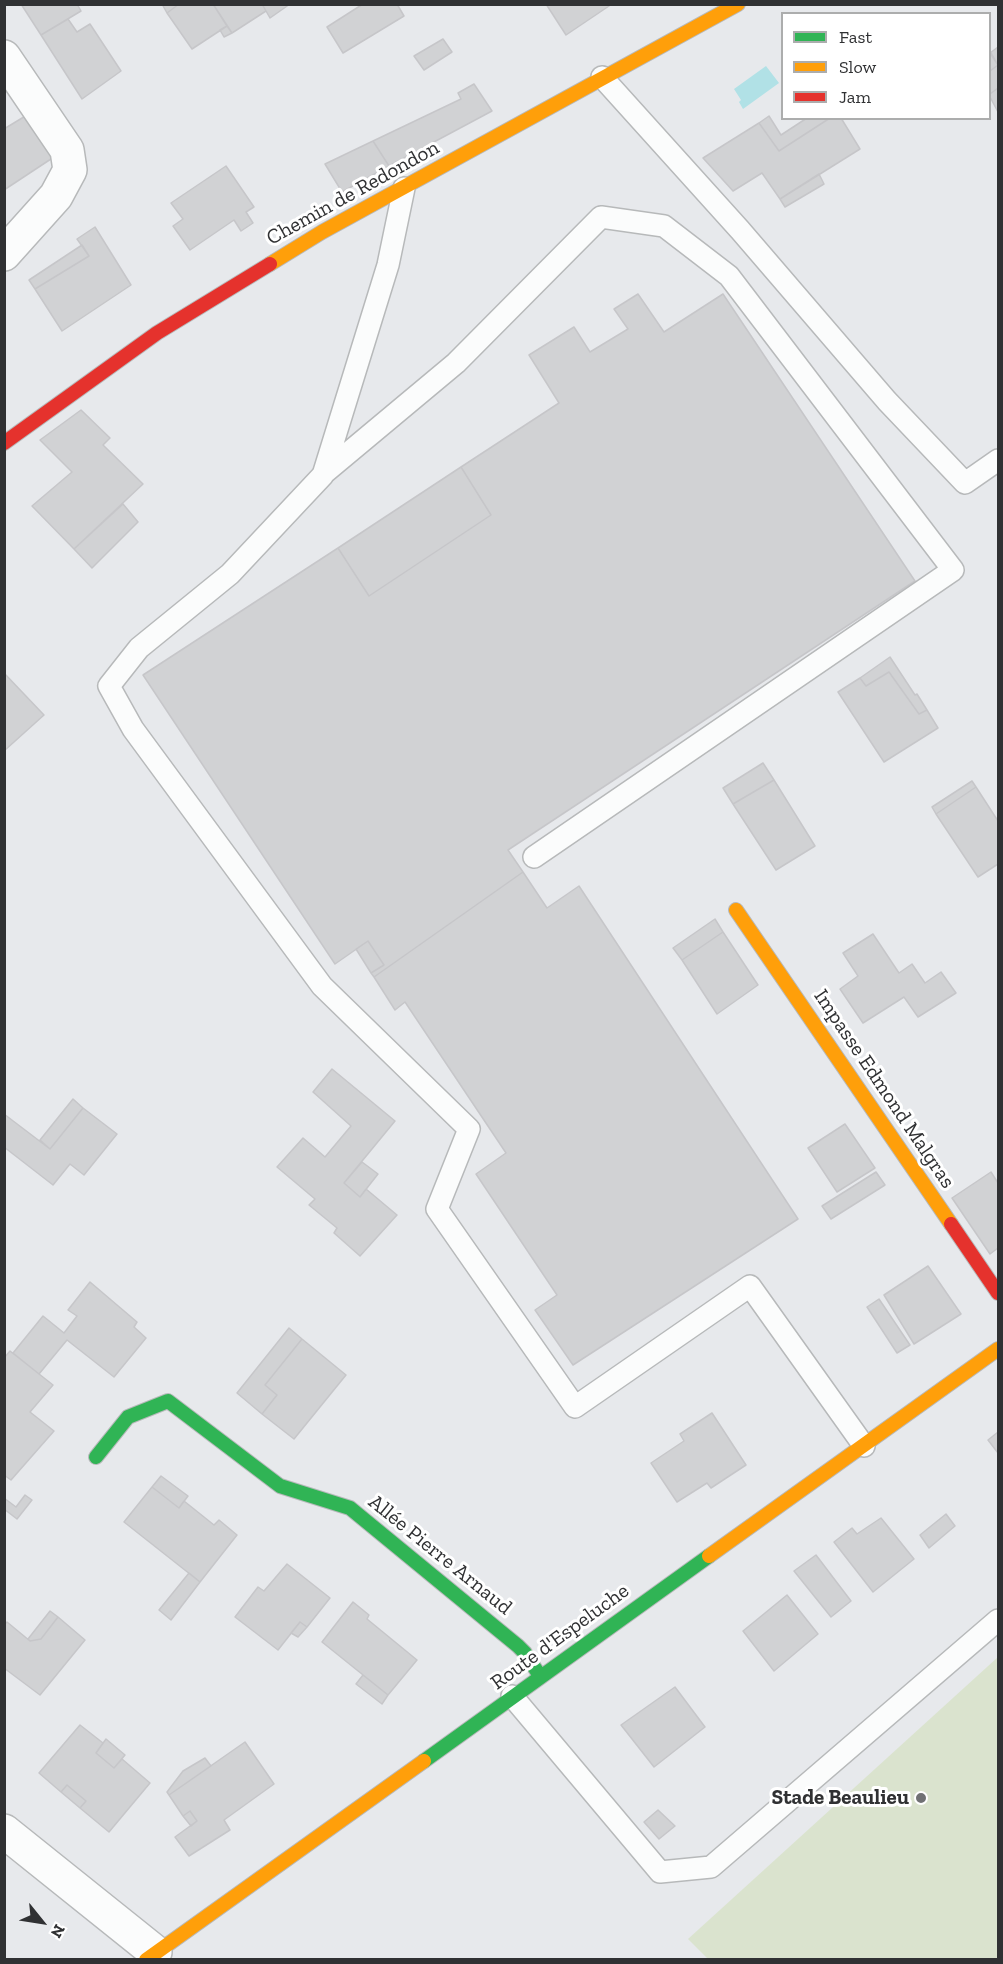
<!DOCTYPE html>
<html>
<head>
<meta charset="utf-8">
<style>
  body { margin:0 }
  #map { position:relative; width:1003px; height:1964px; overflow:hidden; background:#e7e9ec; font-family:"Zilla Slab",serif }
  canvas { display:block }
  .frame { position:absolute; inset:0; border:6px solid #303133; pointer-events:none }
  .legend { position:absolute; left:781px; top:12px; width:210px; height:108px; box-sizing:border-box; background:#fff; border:2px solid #acadad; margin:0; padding:8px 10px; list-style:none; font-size:18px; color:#303133 }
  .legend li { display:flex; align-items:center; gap:12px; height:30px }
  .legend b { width:30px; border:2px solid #acadad }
  .north { position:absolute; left:12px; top:1892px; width:60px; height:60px; -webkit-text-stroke:4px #fff; paint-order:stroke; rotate:120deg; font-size:16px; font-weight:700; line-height:24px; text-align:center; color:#303133 }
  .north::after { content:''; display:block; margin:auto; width:21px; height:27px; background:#303133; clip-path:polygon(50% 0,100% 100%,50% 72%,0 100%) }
</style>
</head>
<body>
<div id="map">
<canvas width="1003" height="1964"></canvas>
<div class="frame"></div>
<ul class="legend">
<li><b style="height:8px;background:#30b455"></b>Fast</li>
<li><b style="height:8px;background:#ff9f0a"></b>Slow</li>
<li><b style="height:8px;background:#e5322d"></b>Jam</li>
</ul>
<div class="north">N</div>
</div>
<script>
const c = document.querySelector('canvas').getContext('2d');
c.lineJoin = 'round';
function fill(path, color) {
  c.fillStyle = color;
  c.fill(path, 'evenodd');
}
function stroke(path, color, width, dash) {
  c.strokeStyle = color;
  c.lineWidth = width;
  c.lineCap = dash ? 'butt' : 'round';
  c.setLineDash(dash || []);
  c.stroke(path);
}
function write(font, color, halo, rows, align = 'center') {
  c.font = font + ' "Zilla Slab",serif';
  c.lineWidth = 6;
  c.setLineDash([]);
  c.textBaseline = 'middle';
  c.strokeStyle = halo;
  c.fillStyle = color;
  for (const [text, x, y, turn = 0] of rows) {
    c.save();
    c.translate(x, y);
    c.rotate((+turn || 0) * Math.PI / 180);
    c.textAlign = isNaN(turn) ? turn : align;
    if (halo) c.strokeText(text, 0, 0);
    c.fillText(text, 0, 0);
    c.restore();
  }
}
fill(new Path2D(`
  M998 1657V1959H708L688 1939Z`), '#dae3ce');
fill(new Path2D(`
  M766 66 779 83 743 109 739 102 741 100 734 89Z`), '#b1e1e6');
const building = new Path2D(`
  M21 4H77L81 11 41 35Z
  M162 4H179L167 13Z
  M179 4H213L227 26 192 49 167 13Z
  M213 4H262L266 11 232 33Z
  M262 4H290L270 18Z
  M363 4H397L404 16 343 53 327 27Z
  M546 4H612L566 35Z
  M68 19 77 32 90 24 121 71 82 99 41 35Z
  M227 26 232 33 224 37 220 30Z
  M443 39 452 52 424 70 414 56Z
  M998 47V65L990 53Z
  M990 51 998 65 990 71Z
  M998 65V88L990 94V71Z
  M474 84 492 111 389 166 373 141 461 99 458 93Z
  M998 88V112L990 97V94Z
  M27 115 54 157 4 190V129Z
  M769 116 781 135 807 118H830L779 151 759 123Z
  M830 118H841L860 149 780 199 762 173 733 191 703 158 759 123 779 151Z
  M373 141 389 166 342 192 325 164Z
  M226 166 254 207 246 212 253 223 241 231 234 220 190 250 173 226 183 219 171 203Z
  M819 174 824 184 785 207 780 199Z
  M95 227 131 285 62 331 35 289 89 256 77 239Z
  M82 245 89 256 35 289 29 280Z
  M638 294 664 332 723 294 915 581 508 850 523 872 374 977 371 973 384 965 368 941 335 964 143 675 338 548 369 596 491 515 461 467 559 403 529 355 574 327 590 352 628 329 614 309Z
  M81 410 110 438 103 445 143 484 74 549 32 506 72 472 40 440Z
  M461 467 491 515 369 596 338 548Z
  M123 504 138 522 92 568 74 549Z
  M890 657 915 695 917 694 927 710 919 714 889 672 866 686 860 678Z
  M889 672 919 714 927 710 938 728 884 762 838 692 860 678 866 686Z
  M4 673 44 715 4 751Z
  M763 763 774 780 733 804 723 788Z
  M774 780 815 846 776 870 733 804Z
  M972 781 976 787 936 814 932 807Z
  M976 787 998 821V864L978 877 936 814Z
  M523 872 547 908 579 886 798 1219 573 1365 535 1310 557 1295 476 1174 506 1153 405 1002 395 1010 374 977Z
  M715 919 723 932 682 960 673 948Z
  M723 932 758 985 717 1014 682 960Z
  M873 934 899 973 912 964 925 983 941 972 956 993 918 1017 904 997 863 1023 840 989 858 976 843 953Z
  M368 941 384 965 371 973 356 949Z
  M332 1069 395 1121 344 1183 360 1197 366 1189 397 1215 360 1256 334 1233 337 1228 309 1205 315 1199 277 1167 303 1138 325 1157 351 1126 313 1092Z
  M73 1099 83 1108 50 1149 40 1140Z
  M83 1108 117 1134 84 1175 70 1164 53 1185 4 1147V1114L50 1149Z
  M845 1124 875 1168 837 1192 808 1148Z
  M362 1162 378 1174 360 1197 344 1183Z
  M876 1172 885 1185 831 1219 822 1206Z
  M991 1172 998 1183V1248L990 1254 952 1198Z
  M928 1266 961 1314 914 1344 884 1295Z
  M90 1282 137 1322 134 1327 146 1338 114 1377 67 1340 39 1374 13 1353 43 1316 64 1333 77 1316 68 1310Z
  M879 1299 910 1345 897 1353 867 1307Z
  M289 1328 302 1339 265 1385 277 1395 262 1414 237 1393Z
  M302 1339 346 1375 294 1439 262 1414 277 1395 265 1385Z
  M10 1351 53 1385 30 1412 54 1431 11 1480 4 1475V1358Z
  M712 1413 746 1465 711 1488 707 1483 677 1502 651 1463 684 1441 680 1434Z
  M998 1432V1453L988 1440Z
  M161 1476 188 1496 179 1508 152 1487Z
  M152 1487 179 1508 184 1501 214 1525 219 1520 237 1535 200 1582 124 1522Z
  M25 1495 32 1500 17 1519 4 1509V1498L16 1507Z
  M946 1514 955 1526 929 1548 920 1535Z
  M881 1518 914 1559 873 1592 834 1542 852 1528 857 1534Z
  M816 1555 851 1601 831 1617 794 1571Z
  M287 1564 330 1598 307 1627 300 1622 278 1650 235 1617 258 1587 264 1591Z
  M189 1573 200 1582 171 1620 159 1610Z
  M787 1595 818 1634 774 1671 743 1631Z
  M353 1602 369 1615 367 1619 417 1660 388 1695 322 1642Z
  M50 1611 58 1617 41 1639 30 1641 28 1639Z
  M58 1617 85 1640 40 1695 4 1668V1625L7 1622 30 1641 41 1639Z
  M300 1622 307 1627 298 1637 291 1633Z
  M363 1675 388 1695 382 1704 356 1684Z
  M675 1687 705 1727 654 1767 621 1725Z
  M80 1725 103 1743 96 1753 114 1768 122 1759 150 1783 109 1832 80 1808 86 1801 67 1785 61 1792 39 1773Z
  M106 1739 125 1755 114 1768 96 1753Z
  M245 1742 274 1784 224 1820 230 1830 189 1856 175 1837 197 1821 190 1811 183 1816 169 1795Z
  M205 1758 211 1766 169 1795 167 1792 183 1771Z
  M67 1785 86 1801 80 1808 61 1792Z
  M658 1810 675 1826 659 1839 644 1822Z
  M190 1811 197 1821 191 1826 183 1816Z`);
fill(building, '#d1d2d4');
stroke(building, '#c6c6c9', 1.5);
const lane = new Path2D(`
  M602 77 740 230 887 401 965 483 998 460
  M404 188 388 265 323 475 230 574 139 648 109 686 133 729 322 986 469 1129 437 1209 575 1407 750 1286 864 1446
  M323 474 456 363 601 217 664 226 729 276 953 570 534 857
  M512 1696 660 1872 711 1867 998 1620`);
const street = new Path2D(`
  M4 57 67 150 70 170 56 196 4 254
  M4 1831 155 1952`);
const fast = new Path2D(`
  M96 1457 128 1417 168 1401 280 1486 350 1508 518 1646 525 1653 540 1676
  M424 1761 709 1556`);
const slow = new Path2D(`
  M270 264 322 232 738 4
  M736 910 951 1224
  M709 1556 998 1349
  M146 1960 424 1761`);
const jam = new Path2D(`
  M4 443 157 333 270 264
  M951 1224 998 1293`);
stroke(lane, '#b7b9ba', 24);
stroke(street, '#b7b9ba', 36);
stroke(fast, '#b7b9ba', 16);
stroke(slow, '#b7b9ba', 16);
stroke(jam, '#b7b9ba', 16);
stroke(lane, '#fbfcfc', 21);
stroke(street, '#fbfcfc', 33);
stroke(fast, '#30b455', 14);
stroke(slow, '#ff9f0a', 14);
stroke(jam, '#e5322d', 14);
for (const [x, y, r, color] of [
  [921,1798,6,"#707174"]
]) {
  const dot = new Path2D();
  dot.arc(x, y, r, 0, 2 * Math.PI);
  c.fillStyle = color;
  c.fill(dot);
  stroke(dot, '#fff', 2);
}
write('21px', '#303133', '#fff', [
  ["Chemin de Redondon",353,193,-29],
  ["Impasse Edmond Malgras",884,1089,56],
  ["Allée Pierre Arnaud",440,1555,39],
  ["Route d'Espeluche",560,1637,-36]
]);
write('bold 21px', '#303133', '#fff', [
  ["Stade Beaulieu",909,1798]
], 'right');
</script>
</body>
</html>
